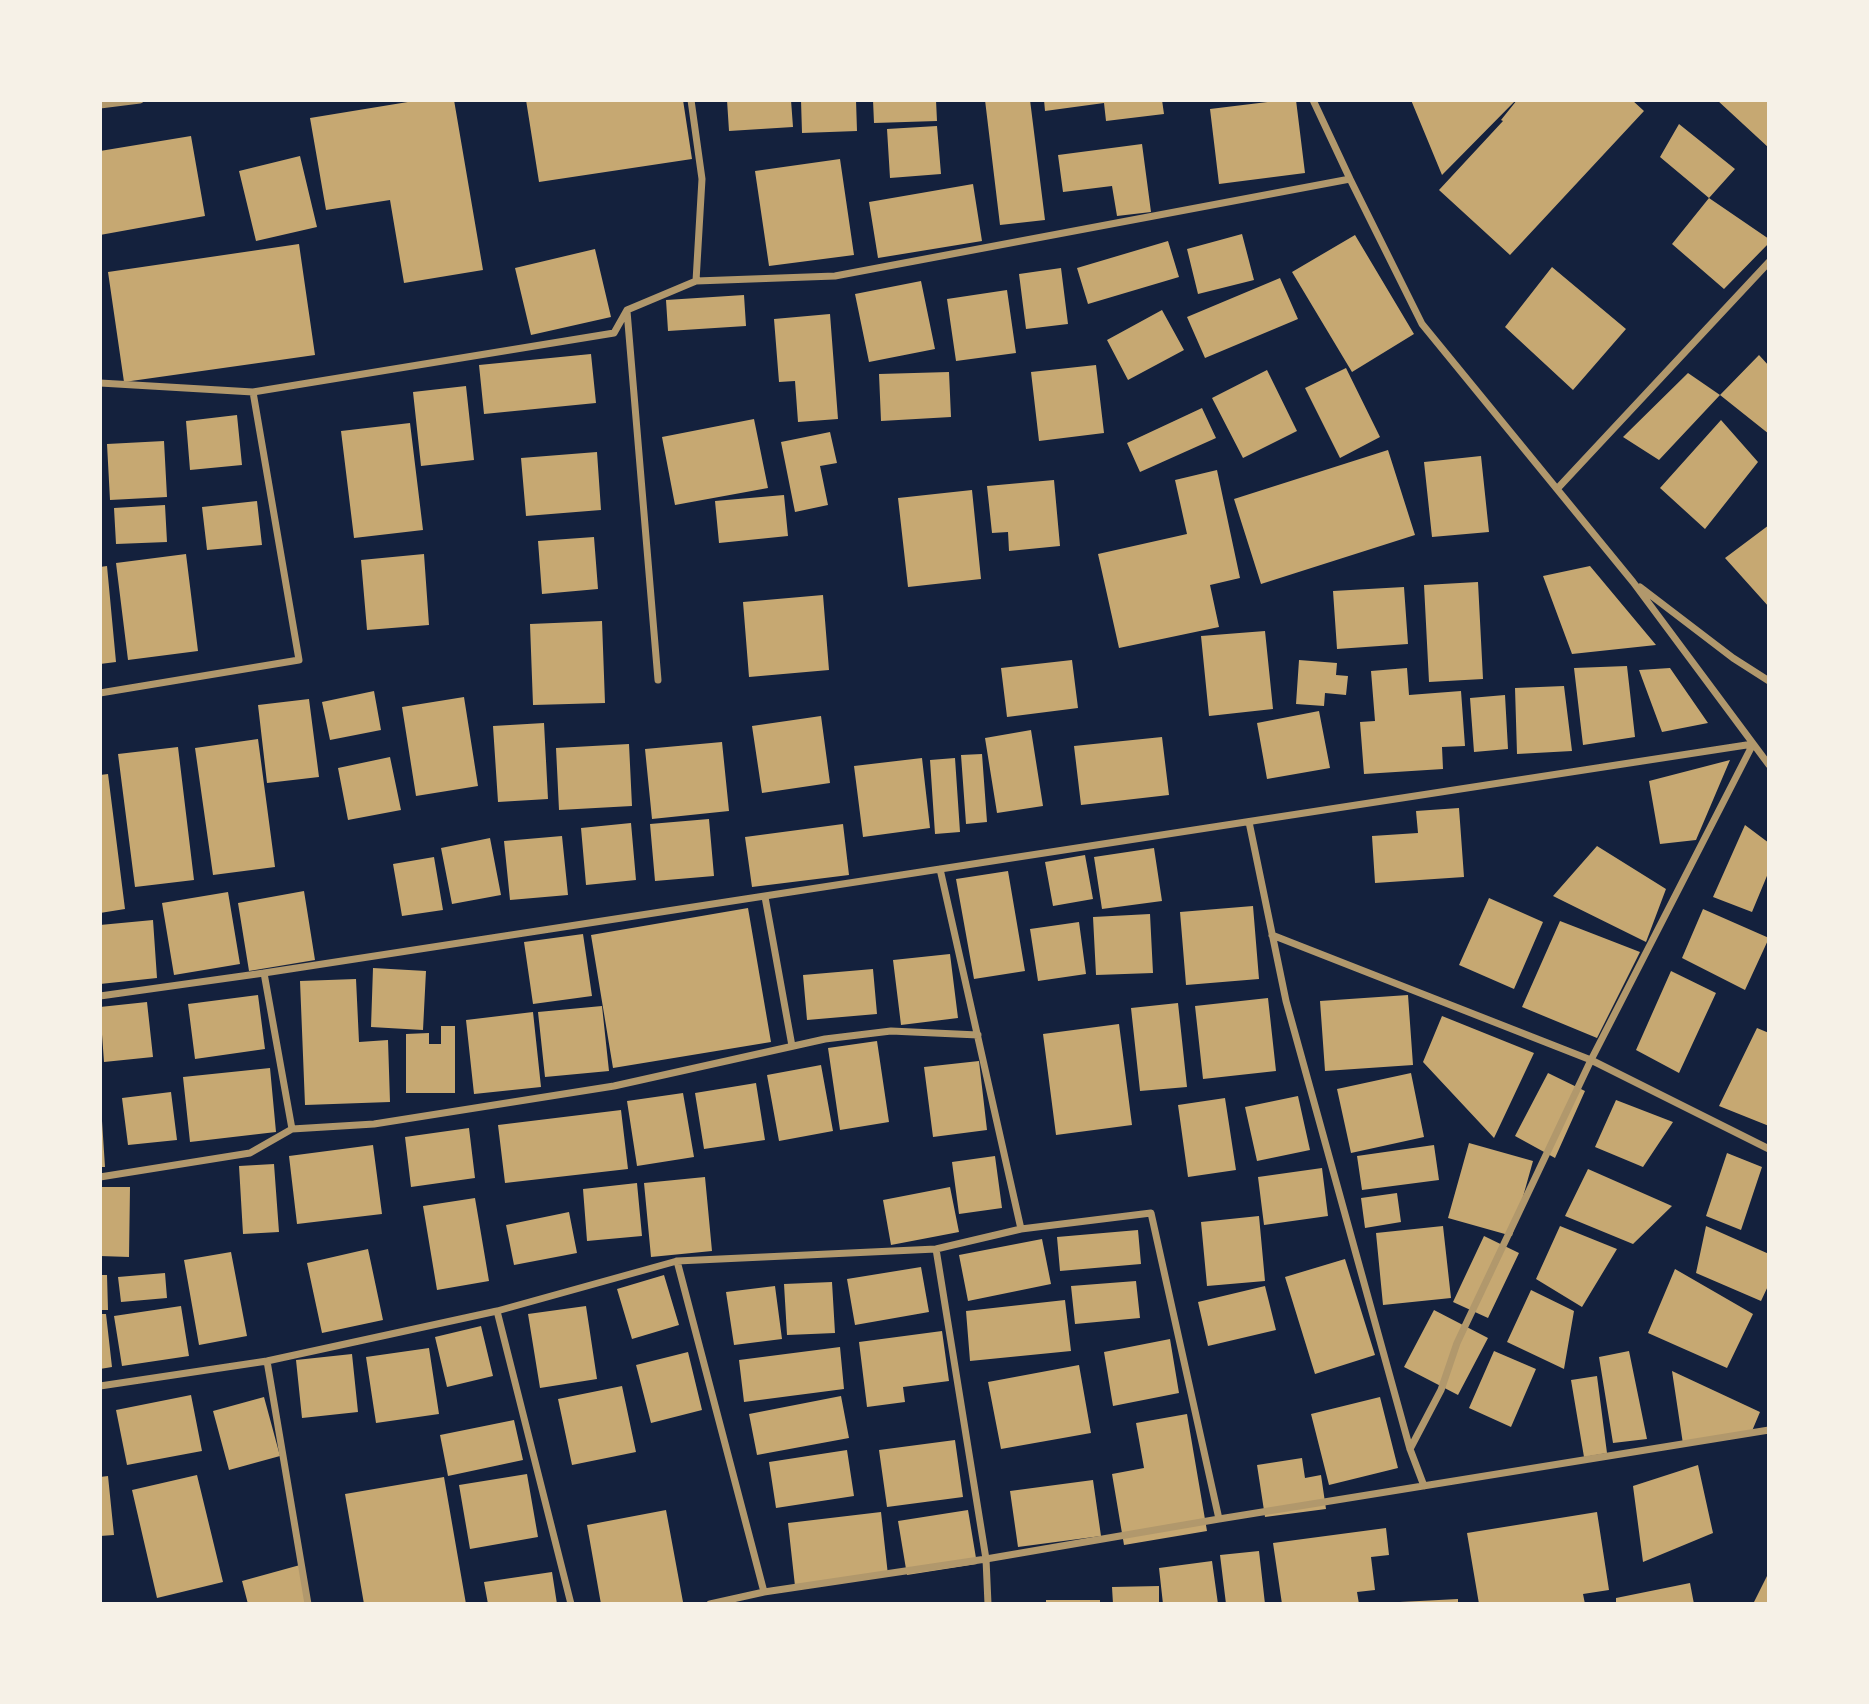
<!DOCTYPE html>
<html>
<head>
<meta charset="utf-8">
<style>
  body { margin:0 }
  #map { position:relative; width:1869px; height:1704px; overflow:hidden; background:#14213d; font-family:Poppins,sans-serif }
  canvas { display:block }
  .frame { position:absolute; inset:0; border:102px solid #f6f1e7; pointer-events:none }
</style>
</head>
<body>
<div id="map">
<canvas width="1869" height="1704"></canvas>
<div class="frame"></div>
</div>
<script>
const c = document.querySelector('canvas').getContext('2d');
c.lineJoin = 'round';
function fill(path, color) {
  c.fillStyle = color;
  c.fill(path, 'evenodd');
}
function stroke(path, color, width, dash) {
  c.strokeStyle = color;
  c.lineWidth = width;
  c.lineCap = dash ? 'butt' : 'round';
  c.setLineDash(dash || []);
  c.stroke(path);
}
fill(new Path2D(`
  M420 100H454L483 270 404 283 390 200 326 210 310 118Z
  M526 100H683L692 159 539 182Z
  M727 100H791L793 127 729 131Z
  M801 100H856L857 131 802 133Z
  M873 100H936L937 121 874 123Z
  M985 100H1030L1045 220 1000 225Z
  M1044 100H1162L1164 114 1106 121 1104 103 1045 111Z
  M1284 100H1296L1305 173 1219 184 1210 109Z
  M1411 100H1516L1442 175Z
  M1517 100H1632L1644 111 1510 255 1439 190 1503 121 1501 120Z
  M1717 100H1769V148Z
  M1679 124 1735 169 1709 198 1660 157Z
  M937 126 941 174 890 178 887 129Z
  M191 136 205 216 100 235V151Z
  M1142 144 1151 212 1117 216 1112 186 1063 192 1058 155Z
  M300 156 317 227 256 241 239 171Z
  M840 159 854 255 769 266 755 171Z
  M973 184 982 241 878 258 869 202Z
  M1709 198 1769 239V243L1724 289 1672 244Z
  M1242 234 1254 280 1198 294 1187 249Z
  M1355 235 1414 334 1352 372 1292 272Z
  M1168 241 1179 277 1088 304 1077 268Z
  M299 244 315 355 124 382 108 272Z
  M595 249 611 317 531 335 515 268Z
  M1552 267 1626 329 1573 390 1505 327Z
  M1061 268 1068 324 1026 329 1019 274Z
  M1280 278 1298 319 1205 358 1187 317Z
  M921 281 935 349 869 362 855 294Z
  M1007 290 1016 353 956 361 947 299Z
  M744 295 746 326 668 331 666 300Z
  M1162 310 1184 350 1128 380 1107 340Z
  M830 314 838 419 798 422 795 381 779 382 774 319Z
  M591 354 596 403 484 414 479 365Z
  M1759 355 1769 366V434L1720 395Z
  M1096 365 1104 433 1039 441 1031 372Z
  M1346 368 1380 437 1340 458 1305 388Z
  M1267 370 1297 431 1243 458 1212 398Z
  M949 372 951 417 881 421 879 374Z
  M1688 373 1720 395 1659 460 1623 437Z
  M466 386 474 460 421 466 413 392Z
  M1202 408 1216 438 1140 472 1127 443Z
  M237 415 242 465 190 470 186 421Z
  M754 419 768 488 675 505 662 437Z
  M1721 420 1758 462 1705 529 1660 488Z
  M410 423 423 530 354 538 341 431Z
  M830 432 837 463 820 466 828 505 795 512 781 442Z
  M164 441 167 497 110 500 107 444Z
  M1388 450 1415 535 1261 584 1234 499Z
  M597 452 601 510 526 516 521 458Z
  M1481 456 1489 532 1432 537 1424 462Z
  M1217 470 1240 578 1210 585 1219 627 1119 648 1098 554 1187 534 1175 480Z
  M1054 480 1060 546 1009 551 1008 532 992 533 987 486Z
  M972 490 981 579 908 587 898 498Z
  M784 495 788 536 719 543 715 501Z
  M257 501 262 545 207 550 202 507Z
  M165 505 167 542 116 544 114 508Z
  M1769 525V607L1725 558Z
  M594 537 598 589 542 594 538 541Z
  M186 554 198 651 128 660 116 563Z
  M424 554 429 625 367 630 361 560Z
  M107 566 116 662 100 664V567Z
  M1590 566 1656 645 1572 654 1543 576Z
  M1478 582 1483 679 1429 682 1424 585Z
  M1404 587 1408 644 1337 649 1333 591Z
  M823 595 829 670 749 677 743 602Z
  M602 621 605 703 533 705 530 624Z
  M1265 631 1273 709 1209 716 1201 636Z
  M1072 660 1078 708 1007 717 1001 668Z
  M1299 660 1337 663 1336 675 1348 676 1346 695 1325 693 1324 706 1296 704Z
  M1627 666 1635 737 1583 745 1574 668Z
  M1407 668 1409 695 1461 691 1465 746 1442 747 1443 769 1364 774 1360 722 1375 721 1371 671Z
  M1670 668 1708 723 1662 732 1639 670Z
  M1564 686 1572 751 1517 754 1515 688Z
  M374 691 381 730 330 740 322 702Z
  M1505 695 1508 749 1474 752 1470 698Z
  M464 697 478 786 416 796 402 707Z
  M309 699 319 777 267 783 258 705Z
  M1319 711 1330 768 1267 779 1257 723Z
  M821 716 830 783 762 793 752 726Z
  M544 723 548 799 498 802 493 726Z
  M1031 730 1043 806 997 813 985 738Z
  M1162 737 1169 795 1081 805 1074 746Z
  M258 739 275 867 213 875 195 748Z
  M722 742 729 811 652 819 645 749Z
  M629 744 632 806 559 810 556 748Z
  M178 747 194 880 135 887 118 754Z
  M982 754 987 822 966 824 961 755Z
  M390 757 401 810 348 820 338 768Z
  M922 758 930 828 863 837 854 766Z
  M955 758 960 832 935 834 930 760Z
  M1730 760 1696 840 1660 844 1649 781Z
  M108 774 125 909 100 913V775Z
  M1459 808 1464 877 1375 883 1372 836 1418 833 1416 811Z
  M709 819 714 876 655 881 650 824Z
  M631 823 636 880 586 885 581 828Z
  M843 824 849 875 752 887 745 837Z
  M1745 825 1769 843V871L1752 912 1713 897Z
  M562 836 568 895 510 900 504 841Z
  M490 838 501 895 452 904 441 848Z
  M1597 846 1666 889 1646 942 1553 896Z
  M1154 848 1162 901 1102 909 1094 857Z
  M1085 855 1093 899 1053 906 1045 862Z
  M434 857 443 910 402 916 393 864Z
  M1008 871 1025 971 974 979 956 879Z
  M304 891 315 960 249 971 238 903Z
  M228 892 240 964 174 975 162 903Z
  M1489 898 1543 922 1514 989 1459 965Z
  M1253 906 1259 979 1186 985 1180 912Z
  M748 908 771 1042 613 1068 591 935Z
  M1703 909 1769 938 1745 990 1682 958Z
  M1150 914 1153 973 1096 975 1093 917Z
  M153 920 157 978 100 984V925Z
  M1560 921 1640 952 1597 1038 1522 1007Z
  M1079 922 1086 974 1038 981 1030 929Z
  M583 934 592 996 533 1004 524 942Z
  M950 954 958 1018 901 1025 893 960Z
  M373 968 426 971 423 1030 371 1027Z
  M873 969 877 1014 807 1020 803 975Z
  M1671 971 1716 993 1679 1073 1636 1050Z
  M356 979 359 1042 388 1040 390 1102 305 1105 300 981Z
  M258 995 265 1049 195 1059 188 1004Z
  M1408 995 1413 1065 1325 1071 1320 1001Z
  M1268 998 1276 1071 1203 1079 1195 1006Z
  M147 1002 153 1057 104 1062 100 1007Z
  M1178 1003 1187 1087 1140 1091 1131 1008Z
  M602 1006 609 1071 545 1077 538 1012Z
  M533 1012 541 1087 474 1094 466 1020Z
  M1442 1016 1534 1053 1494 1138 1423 1062Z
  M1119 1024 1132 1125 1056 1135 1043 1034Z
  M441 1026H455V1093H406V1034L429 1033V1044H441Z
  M1757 1028 1769 1033V1126L1719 1106Z
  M877 1041 889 1122 840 1130 828 1048Z
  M979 1061 987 1130 933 1137 924 1067Z
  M821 1065 833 1131 779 1141 767 1075Z
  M270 1068 276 1132 190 1142 183 1077Z
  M1411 1073 1424 1137 1351 1153 1337 1089Z
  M1548 1073 1585 1091 1555 1158 1515 1136Z
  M756 1083 765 1140 704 1149 695 1093Z
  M171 1092 177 1140 128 1145 122 1098Z
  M683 1093 694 1157 637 1166 627 1101Z
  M1298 1096 1310 1150 1257 1161 1245 1107Z
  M1225 1098 1236 1170 1188 1177 1178 1105Z
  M1616 1100 1673 1122 1643 1167 1595 1147Z
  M621 1110 628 1169 505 1183 498 1125Z
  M100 1121H102L105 1167H100Z
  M469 1128 475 1178 411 1187 405 1137Z
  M1469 1143 1533 1161 1512 1236 1448 1218Z
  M373 1145 382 1214 297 1224 289 1156Z
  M1434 1145 1439 1180 1362 1190 1357 1156Z
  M1727 1153 1762 1167 1741 1230 1706 1216Z
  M995 1156 1002 1208 959 1214 952 1162Z
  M274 1164 279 1232 243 1234 239 1166Z
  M1322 1168 1328 1216 1264 1225 1258 1177Z
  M1588 1169 1672 1206 1633 1244 1565 1216Z
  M705 1177 712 1251 651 1257 644 1183Z
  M637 1183 642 1236 587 1241 583 1189Z
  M100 1187H130L129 1257 100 1256Z
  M950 1187 959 1232 891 1245 883 1200Z
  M1397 1193 1401 1222 1365 1228 1361 1198Z
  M475 1198 489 1281 437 1290 423 1206Z
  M569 1212 577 1253 514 1265 506 1225Z
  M1259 1216 1265 1281 1207 1286 1201 1222Z
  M1443 1226 1451 1298 1383 1305 1376 1233Z
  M1560 1226 1617 1249 1582 1307 1536 1279Z
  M1706 1226 1769 1254V1284L1761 1301 1696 1273Z
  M1138 1230 1141 1264 1060 1271 1057 1237Z
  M1484 1236 1519 1253 1488 1318 1453 1302Z
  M1042 1239 1051 1284 968 1301 959 1255Z
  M368 1249 383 1320 322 1333 307 1263Z
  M231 1252 247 1336 199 1345 184 1260Z
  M1345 1259 1375 1355 1315 1374 1285 1277Z
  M921 1267 929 1312 855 1325 847 1279Z
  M1675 1269 1753 1314 1727 1368 1648 1333Z
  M165 1273 167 1298 121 1302 118 1277Z
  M100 1275H107L108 1310H100Z
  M664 1275 679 1325 632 1339 617 1289Z
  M1136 1281 1140 1318 1075 1324 1071 1286Z
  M832 1282 835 1333 787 1335 784 1284Z
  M775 1286 782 1339 734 1345 726 1292Z
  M1265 1286 1276 1330 1208 1346 1198 1302Z
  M1531 1290 1574 1311 1564 1369 1507 1342Z
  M1065 1300 1071 1351 970 1361 966 1311Z
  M181 1306 189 1356 122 1366 114 1316Z
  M586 1306 597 1379 540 1388 528 1314Z
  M1434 1310 1488 1338 1458 1395 1404 1367Z
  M100 1314H106L112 1367 100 1369Z
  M481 1326 493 1376 447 1387 435 1337Z
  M942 1331 949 1381 903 1387 905 1402 867 1407 859 1342Z
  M1170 1339 1179 1393 1113 1406 1104 1352Z
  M840 1347 844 1389 744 1402 739 1360Z
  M429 1348 439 1414 376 1423 366 1357Z
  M1494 1351 1536 1369 1511 1427 1469 1408Z
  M1629 1351 1647 1439 1613 1443 1599 1357Z
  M688 1352 702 1410 651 1423 636 1365Z
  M352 1354 358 1412 302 1418 296 1360Z
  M1079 1365 1091 1433 1001 1449 988 1382Z
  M1672 1371 1760 1412 1752 1431 1683 1444Z
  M1597 1376 1607 1453 1584 1457 1571 1380Z
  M622 1386 636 1452 572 1465 558 1399Z
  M191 1395 202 1451 127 1465 116 1410Z
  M841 1396 849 1438 757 1455 749 1414Z
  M264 1397 280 1456 229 1470 213 1411Z
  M1380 1397 1398 1468 1329 1485 1311 1414Z
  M1187 1414 1207 1531 1124 1545 1112 1474 1144 1468 1136 1423Z
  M514 1420 523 1460 448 1476 440 1435Z
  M955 1440 963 1497 887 1507 879 1450Z
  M847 1450 854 1496 776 1508 769 1462Z
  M1302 1458 1305 1478 1321 1475 1326 1509 1265 1517 1257 1465Z
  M1698 1465 1713 1533 1643 1562 1633 1486Z
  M527 1474 538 1537 470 1549 459 1485Z
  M197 1475 223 1582 157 1598 132 1490Z
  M108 1476 114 1535 100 1536V1477Z
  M444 1477 466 1604H364L345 1494Z
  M1093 1480 1101 1536 1018 1547 1010 1491Z
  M666 1510 683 1602 671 1604H601L587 1525Z
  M968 1510 977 1564 907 1575 898 1521Z
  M881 1512 888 1575 795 1586 788 1523Z
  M1597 1512 1609 1590 1583 1594 1585 1604H1479L1467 1533Z
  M1386 1528 1389 1555 1371 1557 1375 1590 1357 1592 1359 1604H1282L1273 1543Z
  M1259 1551 1265 1604H1226L1220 1555Z
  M1212 1561 1218 1604H1163L1159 1568Z
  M300 1565 311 1604H248L242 1581Z
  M552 1572 557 1604H488L484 1582Z
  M1769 1572V1604H1753Z
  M1690 1583 1694 1604H1616V1598Z
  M1159 1586V1604H1113L1112 1587Z
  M1458 1599V1604H1401L1400 1602Z
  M1046 1600H1100V1604H1046Z`), '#c6a872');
stroke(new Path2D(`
  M691 100 702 179 696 281
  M1313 100 1350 179 1422 324 1633 582 1769 765
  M100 105 140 100
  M627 311 658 680
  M100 383 253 392 614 333 627 310 696 281 835 276 1350 179
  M1557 489 1769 262
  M1640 587 1733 658 1769 681
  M100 693 299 660 253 392
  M1249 822 1286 1001 1410 1449 1424 1486
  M940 869 1021 1229
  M765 897 792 1046
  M1272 935 1591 1060 1769 1149
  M100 996 264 973 1753 744
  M292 1129 374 1124 614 1086 825 1039 891 1031 978 1035
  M100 1177 250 1153 292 1129 264 973
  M936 1249 986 1559 988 1604
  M677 1261 764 1592
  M497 1311 571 1604
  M267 1361 308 1604
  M100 1386 267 1361 497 1311 677 1261 936 1249 1021 1229 1151 1213 1219 1519
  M1410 1449 1441 1390 1457 1343 1591 1060 1753 744
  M710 1604 764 1592 986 1559 1219 1519 1769 1430`), '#b1986c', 7);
</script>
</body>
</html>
